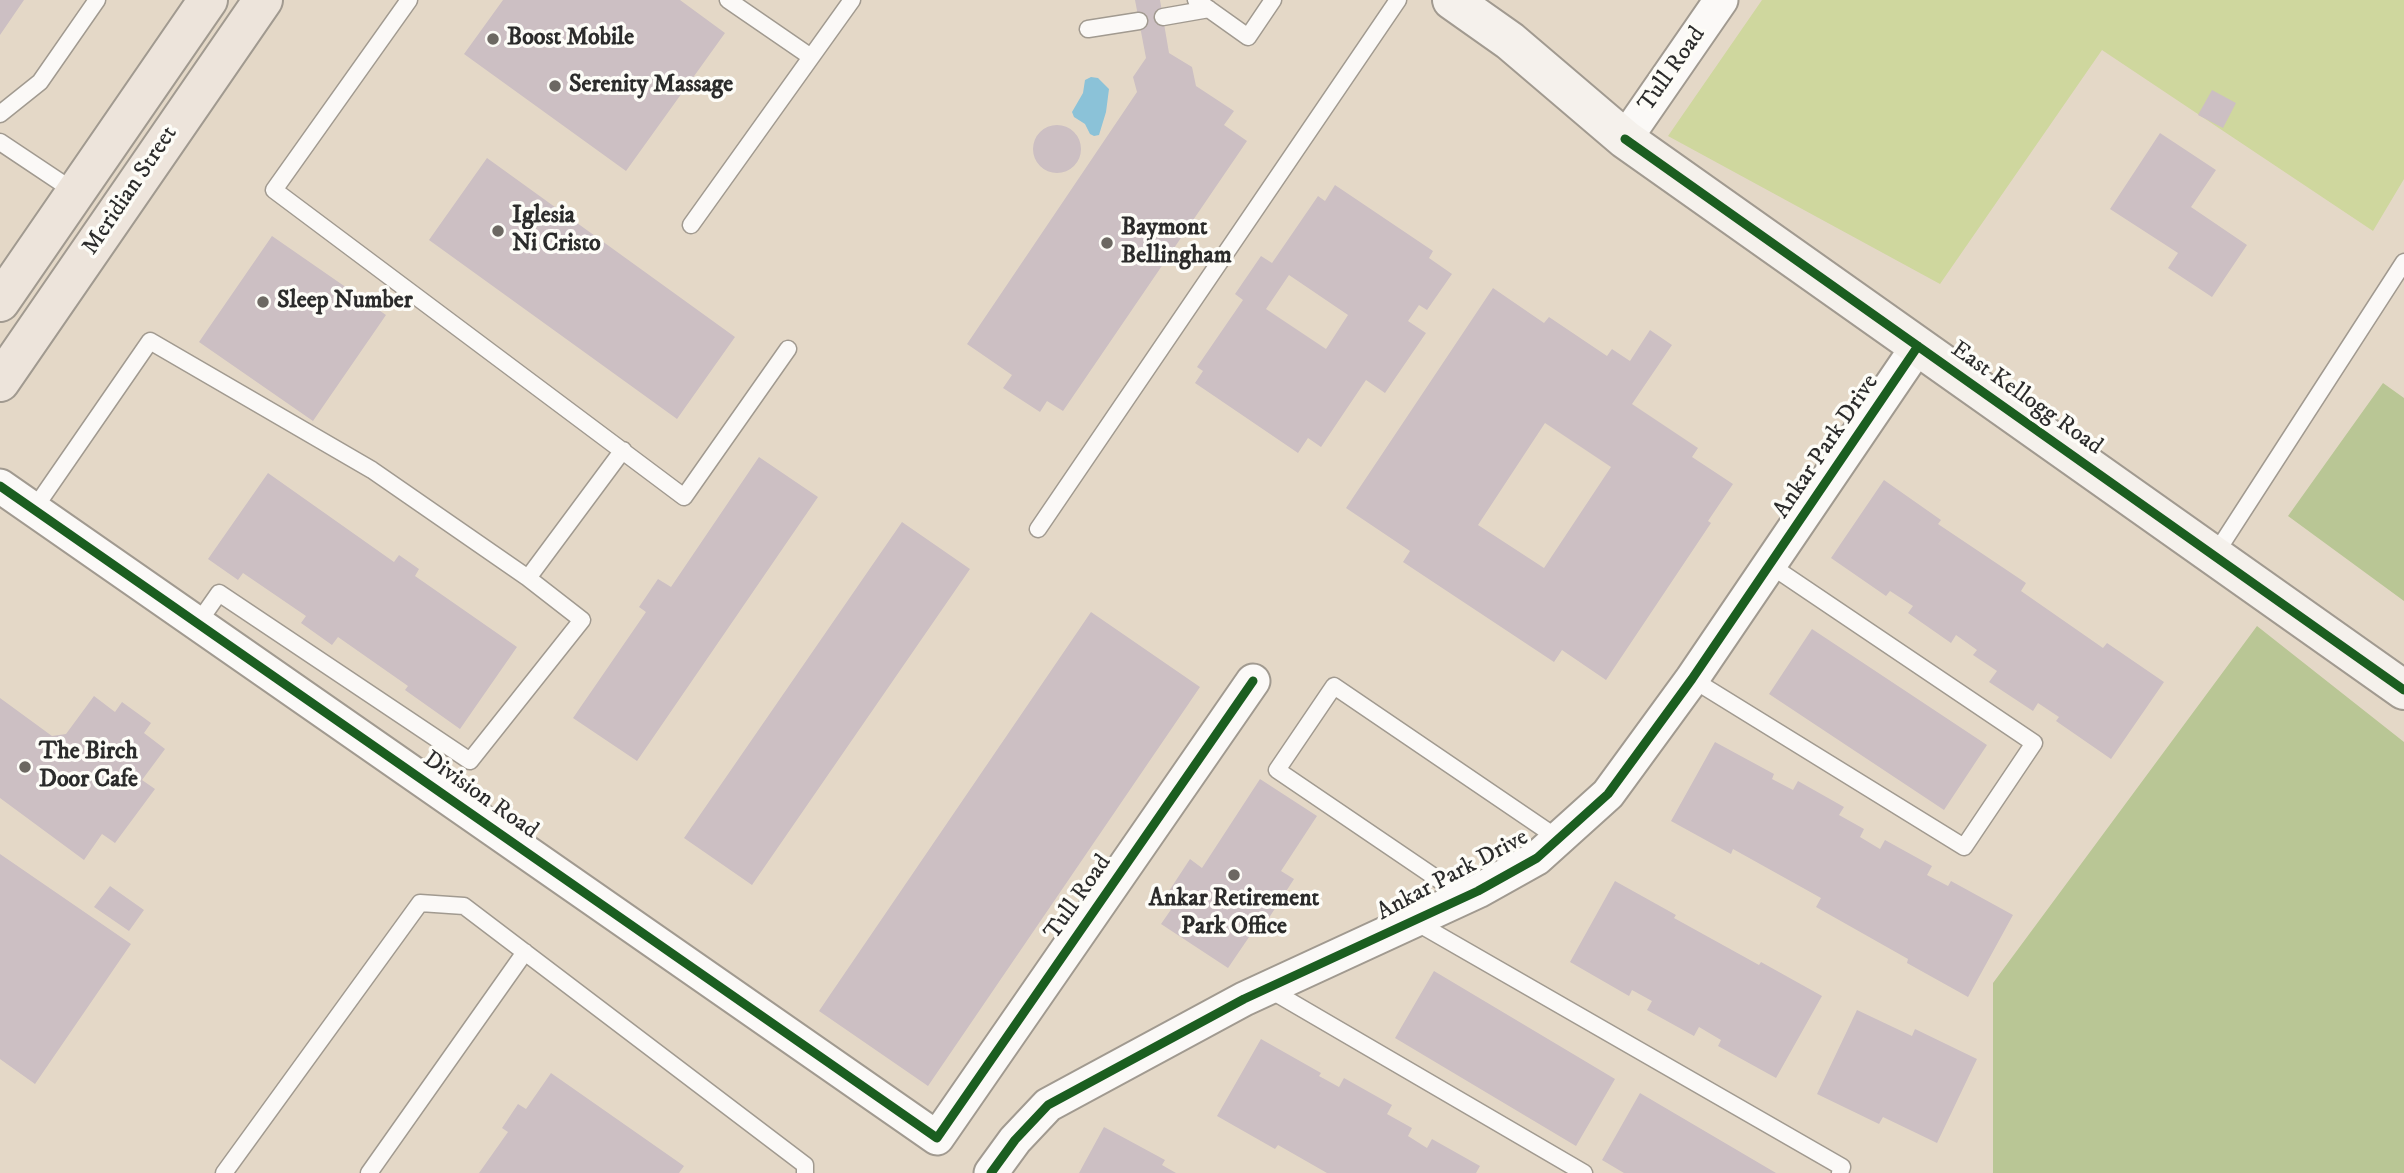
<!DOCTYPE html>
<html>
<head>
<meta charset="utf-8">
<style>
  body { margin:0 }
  canvas { display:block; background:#e4d8c7 }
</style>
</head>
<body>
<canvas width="2404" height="1173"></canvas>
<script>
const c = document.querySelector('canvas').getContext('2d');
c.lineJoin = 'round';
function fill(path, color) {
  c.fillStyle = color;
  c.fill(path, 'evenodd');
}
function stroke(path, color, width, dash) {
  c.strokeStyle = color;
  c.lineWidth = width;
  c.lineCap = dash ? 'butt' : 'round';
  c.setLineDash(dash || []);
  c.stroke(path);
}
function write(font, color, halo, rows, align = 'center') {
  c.font = font + ' "IM FELL DW Pica",serif';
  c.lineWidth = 7;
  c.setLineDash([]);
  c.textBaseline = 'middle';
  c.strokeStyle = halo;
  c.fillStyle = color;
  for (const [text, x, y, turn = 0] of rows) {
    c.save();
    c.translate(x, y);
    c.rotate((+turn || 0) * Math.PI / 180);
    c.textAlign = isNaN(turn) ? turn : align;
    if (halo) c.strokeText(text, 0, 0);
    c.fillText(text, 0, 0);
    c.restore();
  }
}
fill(new Path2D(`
  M1762 0H2404V179L2373 231 2102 50 1940 284 1668 136Z`), '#cfd79e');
fill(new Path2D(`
  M2383 383 2404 398V601L2288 516Z
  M2257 626 2404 742V1173H1993V983Z`), '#b9c695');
fill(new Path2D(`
  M1091 77 1098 78 1109 89 1106 112 1099 135 1094 136 1090 134 1085 124 1074 117 1072 112 1083 93 1085 80Z`), '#8bc2d8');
fill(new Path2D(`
  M0 0H24L0 35Z
  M503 0H680L725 33 626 171 464 54Z
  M1135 0H1160L1169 53 1192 67 1196 86 1234 111 1224 125 1247 141 1063 411 1047 401 1040 412 1003 388 1012 375 967 344 1137 92 1133 77 1146 58Z
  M2212 90 2236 103 2223 128 2198 115Z
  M1033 149a24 24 0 1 1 48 0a24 24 0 1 1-48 0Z
  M2160 133 2216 170 2191 207 2247 245 2212 297 2168 268 2178 253 2110 209Z
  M487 158 735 337 677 419 429 240Z
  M1335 185 1433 251 1429 258 1452 274 1427 310 1419 305 1408 321 1426 333 1385 393 1366 380 1321 447 1308 438 1298 453 1195 383 1203 371 1197 367 1243 300 1235 294 1261 256 1272 263 1318 196 1325 201ZM1289 275 1348 315 1326 349 1266 309Z
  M272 236 386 315 313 421 199 342Z
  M1493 288 1544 323 1549 317 1607 356 1612 349 1630 361 1650 330 1672 345 1632 404 1698 448 1692 457 1733 484 1708 521 1711 523 1606 680 1562 650 1554 662 1403 562 1410 551 1346 508ZM1545 423 1611 467 1544 568 1478 525Z
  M759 457 818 497 637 761 573 718 646 612 639 607 658 579 671 587Z
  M268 473 394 562 399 555 419 569 415 576 517 647 460 729 405 690 408 686 338 637 332 645 301 623 306 616 243 573 238 580 208 559Z
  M1884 480 1941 520 1938 524 2026 583 2021 591 2103 648 2107 643 2164 682 2111 759 2056 721 2059 717 2038 703 2033 711 1989 682 1997 671 1973 655 1977 650 1956 635 1951 643 1908 613 1913 606 1890 591 1886 596 1831 558Z
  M902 522 970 569 752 885 684 838Z
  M1091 612 1200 687 928 1086 819 1011Z
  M1812 629 1987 745 1944 810 1769 694Z
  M94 696 115 712 122 702 151 723 144 733 165 749 142 780 155 789 115 843 102 834 84 860 0 798V698L52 736 66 734Z
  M1715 742 1774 774 1772 779 1793 790 1798 781 1844 807 1839 815 1864 829 1860 837 1880 849 1885 840 1932 866 1927 875 1948 886 1951 881 2013 915 1968 997 1907 963 1908 959 1816 907 1821 898 1733 849 1731 854 1671 821Z
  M1260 779 1317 816 1281 871 1294 879 1265 924 1260 921 1228 968 1161 924 1179 898 1169 891 1190 859 1202 868Z
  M0 854 131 944 35 1084 0 1059Z
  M1615 881 1676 915 1674 918 1759 965 1761 962 1822 996 1776 1078 1718 1046 1721 1040 1699 1027 1694 1036 1647 1010 1652 1001 1632 990 1629 996 1570 962Z
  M110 886 144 910 129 931 94 907Z
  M1434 971 1615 1079 1576 1146 1395 1038Z
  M1857 1010 1912 1036 1915 1029 1977 1059 1937 1143 1883 1117 1879 1124 1817 1094Z
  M1261 1039 1321 1073 1319 1076 1339 1087 1344 1078 1392 1105 1387 1114 1412 1128 1408 1136 1427 1148 1432 1139 1480 1166 1476 1173H1327L1278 1145 1275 1149 1217 1116Z
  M551 1073 684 1166 679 1173H479L508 1132 502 1128 518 1104 526 1109Z
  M1640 1093 1776 1173H1624L1602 1160Z
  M1104 1127 1165 1160 1162 1165 1176 1173H1079Z`), '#ccbfc3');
const lane = new Path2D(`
  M409 0 274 190 684 497 788 349
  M728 0 811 57
  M1196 0 1248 37 1273 0
  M1163 17 1209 9
  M1088 29 1139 21
  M0 114 40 82 97 0
  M0 142 75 192
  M691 225 852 0
  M34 509 150 341 372 470 528 578
  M1038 529 1398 0
  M2214 556 2404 262
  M198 623 219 593 470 761 582 620 528 578 623 450
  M1692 679 1964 847 2034 743 1770 565
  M1464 897 1277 770 1334 686 1559 839
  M1414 921 1842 1167 1840 1173
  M1267 988 1584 1173
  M224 1173 420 903 464 906 805 1165V1173
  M369 1173 525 952`);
const street = new Path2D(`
  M1625 139 1721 0
  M0 486 937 1138 1253 681
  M991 1173 1015 1140 1048 1105 1244 999 1478 891 1537 858 1608 794 1692 679 1918 346`);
const secondary = new Path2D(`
  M1452 0 1510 41 1625 139 2404 690`);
const highway = new Path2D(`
  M0 302 208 0
  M0 382 263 0`);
stroke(lane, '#a19a90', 19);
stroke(street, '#a19a90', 37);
stroke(secondary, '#a19a90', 42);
stroke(highway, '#a19a90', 42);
stroke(lane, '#fbf9f7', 16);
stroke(street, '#fbf9f7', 33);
stroke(secondary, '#f5f1ec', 38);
stroke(highway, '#ede4db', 38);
stroke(new Path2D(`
  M1625 139 2404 690
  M0 486 937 1138 1253 681
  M991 1173 1015 1140 1048 1105 1244 999 1478 891 1537 858 1608 794 1692 679 1918 346`), '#1b5e20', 9);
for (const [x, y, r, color] of [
  [493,39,7,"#6c6862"],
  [555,86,7,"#6c6862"],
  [498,231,7,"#6c6862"],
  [1107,243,7,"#6c6862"],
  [263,302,7,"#6c6862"],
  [25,767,7,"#6c6862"],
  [1234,875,7,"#6c6862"]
]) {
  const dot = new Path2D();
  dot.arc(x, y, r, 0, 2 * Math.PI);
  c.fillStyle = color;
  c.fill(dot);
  stroke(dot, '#fdfcf7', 2.5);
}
write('bold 24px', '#2b2b2b', '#fdfcf7', [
  ["Boost Mobile",507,39],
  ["Serenity Massage",569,86],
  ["Iglesia",512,217],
  ["Ni Cristo",512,245],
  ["Baymont",1121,229],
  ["Bellingham",1121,257],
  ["Sleep Number",277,302],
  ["The Birch",39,753],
  ["Door Cafe",39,781],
  ["Ankar Retirement",1234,900,"center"],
  ["Park Office",1234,928,"center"]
], 'left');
write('24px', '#2b2b2b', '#fdfcf7', [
  ["Tull Road",1673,70,-55],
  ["Meridian Street",131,191,-56],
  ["East Kellogg Road",2026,399,35],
  ["Ankar Park Drive",1827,447,-56],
  ["Division Road",480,796,35],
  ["Ankar Park Drive",1453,876,-28],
  ["Tull Road",1079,898,-55]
]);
</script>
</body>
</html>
